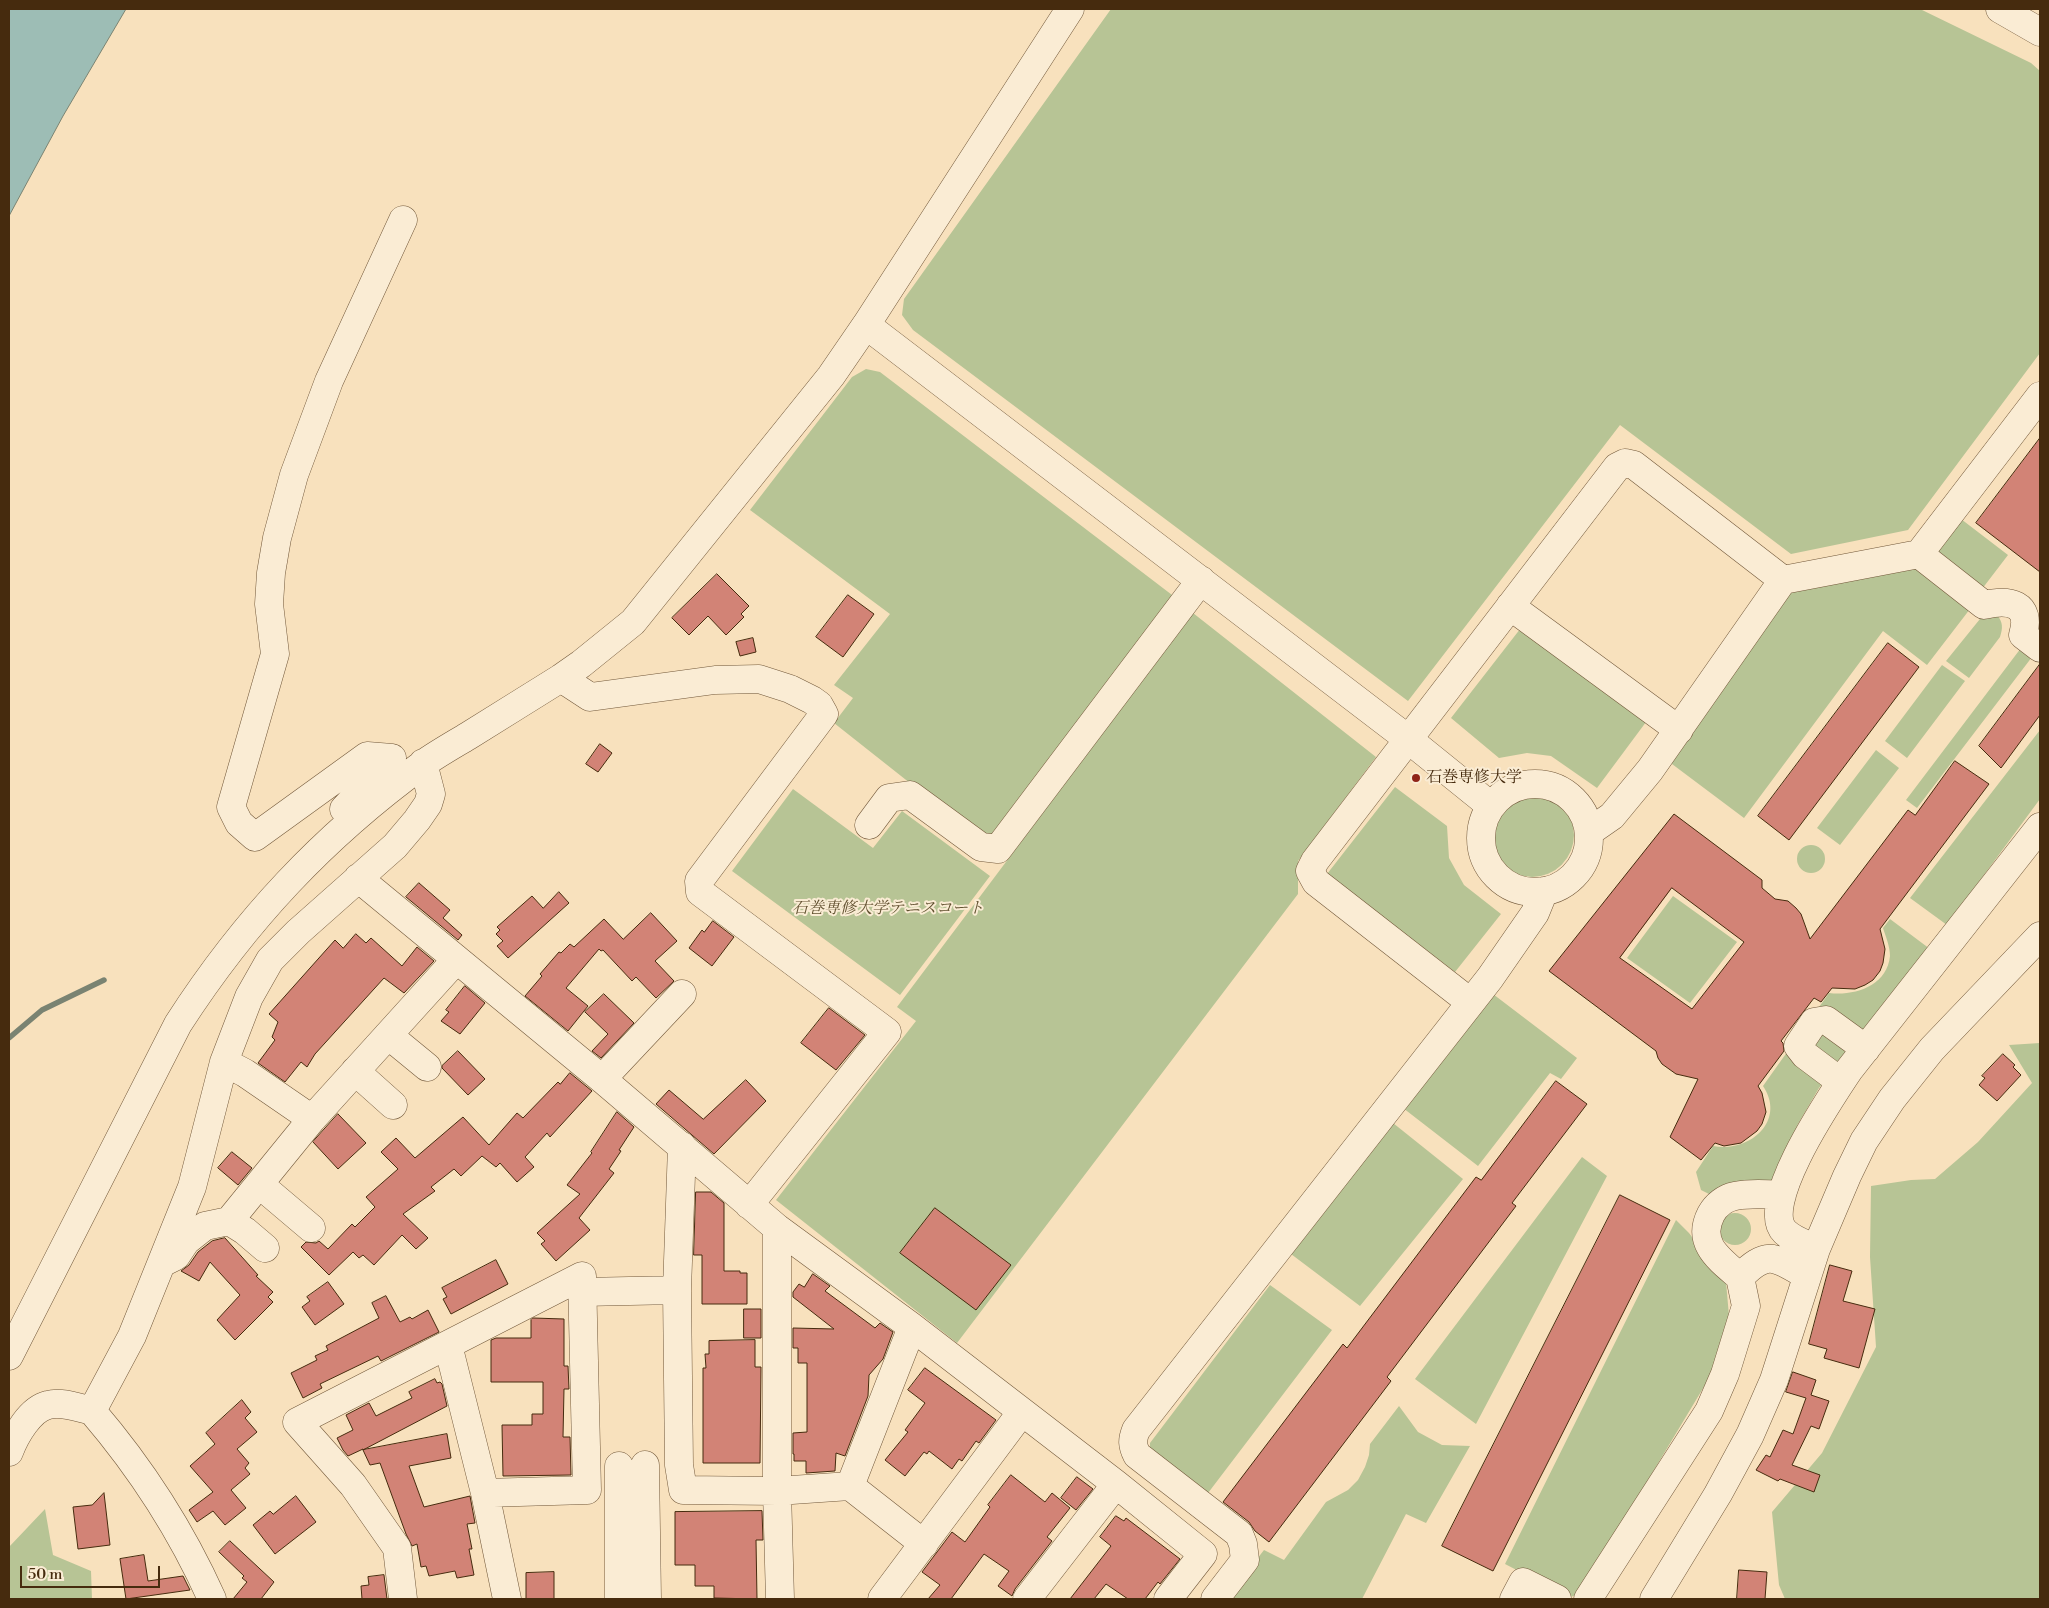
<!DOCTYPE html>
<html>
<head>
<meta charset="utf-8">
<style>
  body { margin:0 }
  #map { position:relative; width:2049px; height:1608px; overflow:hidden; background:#f8e1bd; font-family:"Libre Bodoni",serif }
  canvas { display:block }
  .frame { position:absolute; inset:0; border:10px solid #462b0e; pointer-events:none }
  .scale { position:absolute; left:20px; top:1566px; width:140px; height:22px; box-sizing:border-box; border:2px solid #462b0e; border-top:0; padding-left:6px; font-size:15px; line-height:18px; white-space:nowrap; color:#462b0e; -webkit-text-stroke:4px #faecd4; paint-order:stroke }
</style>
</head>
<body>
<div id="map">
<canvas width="2049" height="1608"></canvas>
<div class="frame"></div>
<div class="scale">50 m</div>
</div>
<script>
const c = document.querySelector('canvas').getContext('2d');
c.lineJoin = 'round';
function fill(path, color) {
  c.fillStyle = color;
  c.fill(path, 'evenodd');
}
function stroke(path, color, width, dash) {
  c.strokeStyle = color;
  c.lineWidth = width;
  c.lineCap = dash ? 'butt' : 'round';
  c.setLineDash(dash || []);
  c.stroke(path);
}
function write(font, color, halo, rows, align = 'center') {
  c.font = font + ' "Libre Bodoni","Noto Serif JP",serif';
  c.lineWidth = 4;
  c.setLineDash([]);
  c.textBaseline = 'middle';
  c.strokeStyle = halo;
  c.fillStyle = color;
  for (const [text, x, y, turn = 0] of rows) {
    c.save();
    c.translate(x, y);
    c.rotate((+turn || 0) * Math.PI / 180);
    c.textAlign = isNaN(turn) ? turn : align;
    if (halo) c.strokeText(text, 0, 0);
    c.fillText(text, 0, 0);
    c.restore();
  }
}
fill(new Path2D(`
  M1111 9H1920L2031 63 2040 71V353L1908 530 1791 554 1620 425 1408 701 913 330 902 315 904 299Z
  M866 369 880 372 1176 598 1000 835 982 840 834 723 853 698 834 685 890 614 750 510 852 377Z
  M1961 519 2008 555 1982 589 1935 553Z
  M1914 566 1970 609 1927 665 1883 631 1744 818 1668 761 1793 589Z
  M1193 613 1376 757 1298 861V894L957 1343 776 1200 916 1021 897 1007Z
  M1984 614 1997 615C2003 622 2003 628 2000 637L1969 678 1946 661Z
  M1524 624 1649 718 1597 788 1551 756 1527 753 1499 758 1451 718Z
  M2021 648 2032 657 1917 808 1906 800Z
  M1942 665 1965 681 1907 758 1885 741Z
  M2040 730V799L1947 925 1910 898Z
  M1876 750 1899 768 1840 845 1817 828Z
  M1395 787 1447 826 1449 858 1464 885 1501 914 1455 972 1327 874Z
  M793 789 873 848 902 811 990 876 900 995 732 871Z
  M1490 835a42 42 0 1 1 84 0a42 42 0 1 1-84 0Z
  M1797 859a14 14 0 1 1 28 0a14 14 0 1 1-28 0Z
  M1673 896 1737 942 1690 1003 1627 958Z
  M1890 919 1930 949 1819 1088 1798 1124 1772 1186 1715 1197 1701 1190 1696 1172 1713 1146C1748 1153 1787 1122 1763 1086L1829 993C1855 996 1887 986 1890 956 1890 947 1886 937 1883 928Z
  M1489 991 1577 1058 1561 1079 1550 1073 1478 1166 1403 1108Z
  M2040 1043V1599H1785L1779 1585 1772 1512 1822 1453 1876 1347 1870 1257 1871 1186 1911 1180 1935 1179 1978 1142 2032 1083 2009 1045Z
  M1393 1123 1463 1179 1360 1306 1291 1254Z
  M1582 1157 1607 1176 1476 1424 1415 1379Z
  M1719 1229a16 16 0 1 1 32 0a16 16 0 1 1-32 0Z
  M1676 1220 1689 1233 1726 1282 1729 1316 1717 1365 1579 1595 1569 1597 1505 1564Z
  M1270 1285 1332 1330 1205 1497 1150 1457V1443Z
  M1399 1406 1418 1432 1442 1445 1470 1446 1426 1523 1406 1514 1362 1599H1226L1264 1550 1284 1560 1326 1502 1348 1490 1358 1480 1365 1467 1369 1455 1370 1444Z
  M45 1509 53 1555 91 1571 92 1599H9V1547Z`), '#b7c495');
const water = new Path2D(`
  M9 9H126L63 116 9 216Z`);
fill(water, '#9dbdb5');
stroke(water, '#7a8372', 1);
stroke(new Path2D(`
  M9 1038 42 1010 104 980`), '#7a8372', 5.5);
const building = new Path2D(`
  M2040 438V572L1976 523Z
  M717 574 749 606 741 614 744 617 726 635 708 616 689 635 672 618Z
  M848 595 874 614 843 657 816 637Z
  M753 638 756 652 740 656 736 642Z
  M1888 643 1919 667 1789 840 1758 816Z
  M2040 664V715L2001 768 1979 746Z
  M600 744 612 753 598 772 586 764Z
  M1955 761 1989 784 1880 929 1885 949 1883 963 1880 971 1873 980 1865 985 1855 989 1832 988 1821 1002 1814 998 1781 1041 1783 1043 1784 1051 1758 1086 1762 1093 1766 1112 1762 1124 1757 1131 1741 1143 1724 1146 1715 1143 1701 1160 1670 1137 1698 1079 1676 1074 1662 1064 1658 1058 1656 1051 1549 971 1674 814 1762 880V888L1775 899 1788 901 1796 908 1801 914 1810 939 1908 810 1915 815ZM1672 888 1744 942 1692 1009 1620 958Z
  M419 883 450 910 443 918 462 935 458 940 406 897Z
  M559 892 569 903 508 958 497 946 503 941 496 934 500 930 497 927 532 896 543 908Z
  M651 913 677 941 655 961 674 981 656 998 636 977 632 981 603 950 601 951 599 949 566 988 588 1006 568 1031 525 996 542 976 540 974 559 952 561 953 570 944 574 947 604 919 623 939Z
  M713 921 734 937 712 966 689 948 702 930 704 932Z
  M356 934 366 943 371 938 402 966 417 947 434 961 404 993 384 978 315 1054 307 1067 301 1062 285 1082 258 1063 275 1040 272 1037 278 1022 269 1014 335 940 343 948Z
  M465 986 485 1003 460 1034 441 1021 449 1012 446 1010Z
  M604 994 634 1023 601 1058 592 1051 608 1034 585 1012Z
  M829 1008 865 1035 836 1070 801 1043Z
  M458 1051 485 1079 468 1095 442 1068V1066Z
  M2003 1054 2015 1065 2013 1067 2021 1075 1997 1101 1979 1085 1985 1078 1982 1076Z
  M570 1073 592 1091 550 1137 547 1133 525 1157 534 1167 517 1182 500 1163 496 1167 482 1156 461 1176 454 1169 431 1187 435 1191 403 1214 428 1238 416 1249 402 1235 374 1265 363 1255 359 1258 353 1252 329 1275 301 1247 306 1242 316 1243 319 1241 328 1249 352 1224 355 1227 375 1207 366 1197 398 1169 381 1152 396 1138 415 1158 463 1117 489 1145 517 1113 523 1118 558 1082 560 1084Z
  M746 1080 766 1101 714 1154 656 1104 669 1090 703 1119Z
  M1556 1081 1587 1104 1512 1203 1516 1206 1387 1377 1391 1381 1269 1542 1255 1531 1249 1522 1223 1502 1343 1344 1347 1348 1476 1177 1481 1180Z
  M617 1112 634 1127 619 1150 621 1151 609 1169 614 1173 579 1218 590 1230 556 1261 541 1244 545 1241 537 1233 580 1194 567 1185 592 1153 591 1152Z
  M338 1114 366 1143 338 1169 313 1142Z
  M232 1152 252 1168 238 1185 218 1168Z
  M696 1192H711L724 1203V1271H740V1273H747V1304H702V1255H694Z
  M1620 1195 1670 1220 1493 1571 1442 1546Z
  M935 1208 1011 1265 976 1310 900 1253Z
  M225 1238 258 1275 256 1276 273 1292 268 1297 273 1302 235 1340 217 1320 240 1295 210 1262 199 1281 181 1271 189 1265 198 1252 212 1241Z
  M496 1260 508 1284 451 1314 443 1299 447 1297 442 1288Z
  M1830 1265 1852 1271 1843 1301 1875 1309 1859 1368 1824 1358 1827 1349 1809 1344Z
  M813 1274 830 1286 825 1291 875 1328 880 1323 893 1332 883 1359 869 1375 868 1396 845 1456 836 1453 835 1471 806 1473V1461H794V1454H793V1433L807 1432V1363H798V1348H793V1328L834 1329 793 1297V1292L799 1284 804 1287Z
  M328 1282 344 1304 315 1325 302 1307 310 1301 307 1297Z
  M386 1296 400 1322 410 1317 412 1319 428 1310 439 1332 381 1361 378 1356 320 1384 322 1388 303 1398 291 1373 317 1360 315 1356 328 1350 326 1346 379 1318 372 1303Z
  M744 1309H761V1338H744Z
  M533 1318 564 1319V1366H568L569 1389H564L563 1437H570L571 1475 503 1476 502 1425H532V1414H543V1382H491V1340L496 1338H531V1320Z
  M755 1340V1367H761L760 1463H703V1368H706L705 1354H709V1341Z
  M925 1368 996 1420 979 1443 976 1441 962 1461 959 1459 952 1469 929 1451 927 1454 924 1452 905 1476 885 1460 908 1432 905 1430 925 1403 908 1390Z
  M1793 1372 1816 1380 1811 1395 1829 1401 1819 1429 1811 1426 1792 1465 1820 1475 1814 1492 1780 1479 1778 1481 1756 1470 1766 1455 1770 1457 1783 1430 1793 1434 1806 1398 1786 1392Z
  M435 1379 437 1383 440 1382 442 1384 447 1406 363 1450V1449L348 1456 343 1450 337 1438 353 1430 346 1415 369 1403 376 1416 412 1398 409 1392Z
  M242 1400 251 1412 245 1418 257 1432 237 1449 249 1463 245 1468 250 1474 231 1490 246 1508 225 1525 213 1511 197 1522 189 1510 213 1492 190 1466 215 1444 206 1433Z
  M447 1434 451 1458 409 1466 424 1507 470 1496 475 1523 467 1524 472 1549H469L474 1575 457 1578 455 1571 429 1576 426 1566 421 1567 417 1544 412 1546 406 1534 380 1463 370 1465 363 1450Z
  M1011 1475 1045 1502 1052 1493 1070 1508 1047 1537 1052 1541 1015 1589 1012 1596 998 1586 1009 1571 984 1554 951 1599H928L940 1585 922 1572 952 1532 965 1542 990 1507 988 1505Z
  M1077 1477 1093 1489 1076 1510 1061 1498Z
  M104 1493 110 1545 78 1549 73 1507 92 1505Z
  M296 1496 316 1522 275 1554 253 1525 270 1511 273 1514Z
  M762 1511 763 1540H756L757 1599 714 1598V1586H695V1565H675V1512Z
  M1116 1516 1124 1521 1126 1518 1180 1559 1160 1584 1158 1582 1145 1599H1128L1106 1584 1094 1599H1070L1111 1546 1100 1537Z
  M230 1541 274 1582 261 1599H233L247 1582 242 1578 244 1576 219 1552Z
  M144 1555 148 1581 183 1576 190 1590 126 1599 120 1559Z
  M1739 1570 1767 1572 1765 1599H1737Z
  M554 1572V1599H526V1573Z
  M384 1575 387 1599H362L361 1586 369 1585 368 1577Z`);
fill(building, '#d28376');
stroke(building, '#462b0e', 1);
const minor = new Path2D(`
  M2000 9 2040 32
  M866 325 1408 739 1491 806
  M1919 554 1984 605C2009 599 2032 603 2023 635L2040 648
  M1510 606 1679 730
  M561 678 590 697 715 680 759 679 790 689 812 700 819 705 824 714 699 881 700 892 887 1032 749 1205
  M1481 838a54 54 0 1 1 108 0a54 54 0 1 1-108 0Z
  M344 809 392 758 367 756 255 837 239 823 231 807 275 654 269 604 271 573 277 538 294 475 329 381 403 220
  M869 825 889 798 910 795 981 847 998 849 1201 580
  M1589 832 1612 816 1650 770 1783 580
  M358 878 602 1079 777 1228 912 1327 1116 1484 1203 1554 1168 1599
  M1470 1002 1316 882 1310 871 1315 861 1617 467 1625 463 1634 465 1783 580 1919 554 2040 396
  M388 1035 427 1067
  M224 1062 245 1073 312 1119
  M355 1071 393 1105
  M602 1079 682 994
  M1841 1082 1805 1055 1798 1046 1814 1022 1826 1020 1866 1049
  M682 1146 677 1290 679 1465 683 1490 777 1491 850 1486 912 1327
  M259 1184 311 1228
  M229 1221 245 1231 265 1248
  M777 1228V1491L780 1599
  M1816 1249C1806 1244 1793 1240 1785 1232 1757 1205 1832 1096 1849 1070L2040 827
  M166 1261 176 1256 186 1241 205 1226 229 1221 312 1119 456 960
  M1740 1277C1719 1259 1696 1243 1711 1214 1716 1205 1725 1198 1735 1196 1750 1193 1766 1194 1782 1195
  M582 1292 677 1290
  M448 1345 485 1493 507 1599
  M9 1356 178 1024C245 920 323 837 423 764 437 754 453 745 468 736 499 717 530 697 561 678L581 664 633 622 831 376 866 325 1070 9
  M92 1411C140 1467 182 1532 212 1599
  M9 1452C15 1436 30 1409 48 1405 62 1401 79 1408 92 1411L132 1336 192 1187 224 1062 249 997 270 960 298 932 395 846 417 820 428 804 431 794 423 763
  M645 1465 647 1599
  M619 1466V1599
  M850 1486 924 1544
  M403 1599 397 1548 353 1485 297 1422 582 1276 587 1490 485 1493
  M882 1599 1021 1413
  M1027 1599 1116 1484
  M1215 1599 1245 1560 1243 1544 1239 1534 1137 1455C1132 1445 1132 1440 1136 1430L1490 978 1535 913 1544 891
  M1514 1599 1523 1582 1557 1599
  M1588 1599 1709 1411 1725 1374 1746 1306 1740 1277C1768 1249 1775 1257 1806 1275
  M1654 1599 1718 1494 1750 1435 1774 1380 1816 1249 1847 1176 1864 1141 1892 1099 1932 1049 2040 936`);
stroke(minor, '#72583a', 29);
stroke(minor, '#faecd4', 28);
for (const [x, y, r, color] of [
  [1416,778,5,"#8f2418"]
]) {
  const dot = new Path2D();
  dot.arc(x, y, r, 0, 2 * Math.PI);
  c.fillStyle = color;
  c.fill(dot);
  stroke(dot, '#faecd4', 2);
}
write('16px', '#462b0e', '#faecd4', [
  ["石巻専修大学",1426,778]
], 'left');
write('italic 16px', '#625130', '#faecd4', [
  ["石巻専修大学テニスコート",888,909]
]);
</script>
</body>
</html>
